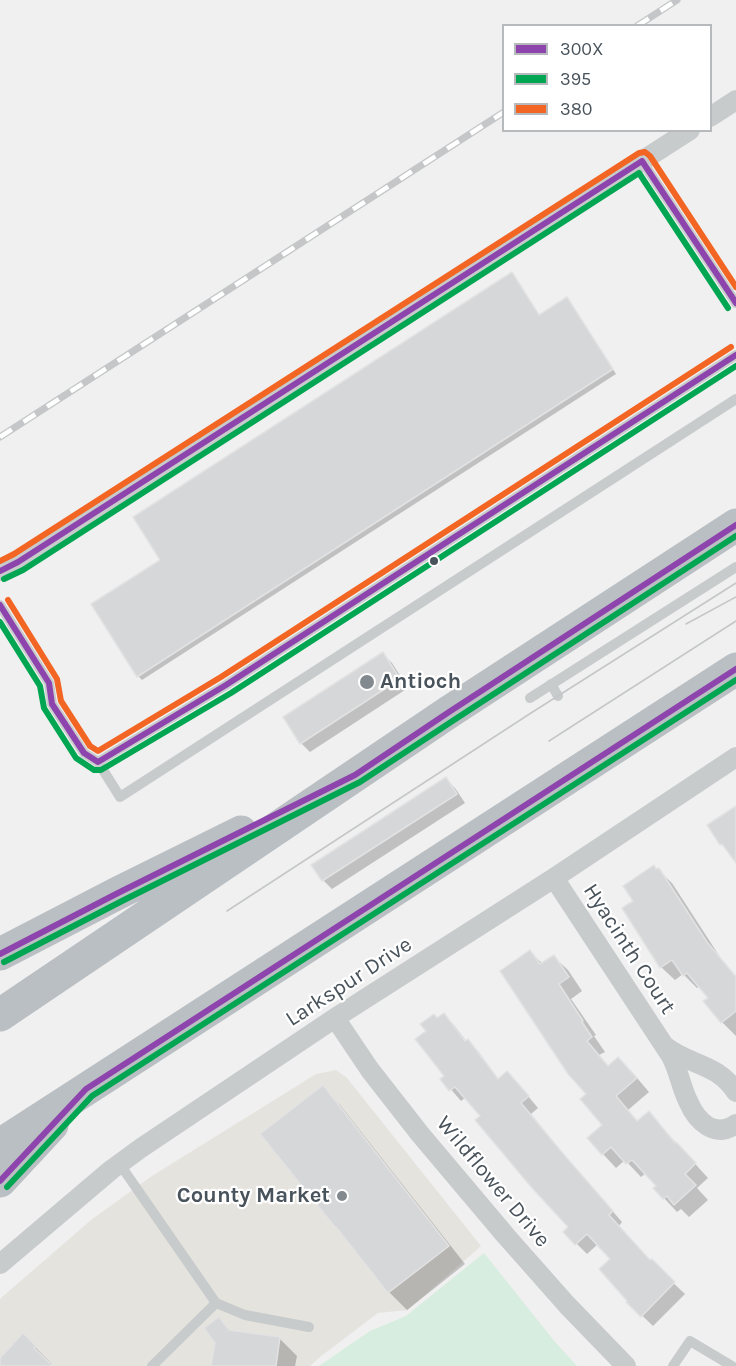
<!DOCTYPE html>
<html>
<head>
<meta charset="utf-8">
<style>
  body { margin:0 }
  #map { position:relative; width:736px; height:1366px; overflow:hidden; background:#f0f0f0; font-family:Karla,sans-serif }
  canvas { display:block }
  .legend { position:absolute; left:502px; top:24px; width:210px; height:108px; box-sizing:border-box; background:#fff; border:2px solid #b6babd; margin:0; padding:8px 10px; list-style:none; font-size:18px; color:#49535b }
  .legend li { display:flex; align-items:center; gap:12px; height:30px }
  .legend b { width:30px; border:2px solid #b6babd }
</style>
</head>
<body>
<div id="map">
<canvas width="736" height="1366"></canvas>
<ul class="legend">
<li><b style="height:8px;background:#8e44ad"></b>300X</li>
<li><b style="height:8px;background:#00a651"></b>395</li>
<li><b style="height:8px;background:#f26522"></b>380</li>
</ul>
</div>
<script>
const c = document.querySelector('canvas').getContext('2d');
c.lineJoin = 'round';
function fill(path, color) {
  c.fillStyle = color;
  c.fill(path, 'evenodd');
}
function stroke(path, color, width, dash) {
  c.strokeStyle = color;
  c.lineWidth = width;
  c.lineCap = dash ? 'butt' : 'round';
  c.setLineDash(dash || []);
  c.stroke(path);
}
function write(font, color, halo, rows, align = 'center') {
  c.font = font + ' Karla,sans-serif';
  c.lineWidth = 4.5;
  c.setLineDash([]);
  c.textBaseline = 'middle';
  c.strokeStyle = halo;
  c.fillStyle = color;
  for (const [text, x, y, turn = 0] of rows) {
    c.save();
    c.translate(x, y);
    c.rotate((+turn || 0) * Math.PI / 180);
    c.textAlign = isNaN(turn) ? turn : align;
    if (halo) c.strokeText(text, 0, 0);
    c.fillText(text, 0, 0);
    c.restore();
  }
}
fill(new Path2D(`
  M336 1070 347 1078 481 1246 408 1310 378 1313 320 1357 310 1366H0V1300L1 1298 91 1220 152 1176 316 1074Z`), '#e5e3de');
fill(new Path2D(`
  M484 1253 555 1342 577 1366H319L370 1331 406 1316Z`), '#d6eddf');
fill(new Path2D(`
  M516 278 540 316 571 303 616 374 142 680 138 676 162 560Z
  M383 654 392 663 408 688 310 752 301 743Z
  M446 779 455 788 465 803 332 889 323 880 314 865Z
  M658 870 672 883 720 957 736 976V1036L722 1022 705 1001 710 998 700 986 697 988 683 974 675 980 661 967 635 901Z
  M530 952 543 964 554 957 568 970 582 991 571 999 596 1035 594 1036 605 1052 599 1055 609 1067 632 1072 649 1092 628 1110 638 1122 649 1113 708 1178 697 1188 708 1200 689 1217 681 1209 677 1212 664 1198 655 1189 658 1186 646 1173 641 1177 625 1160 616 1168 603 1154 604 1125 588 1094Z
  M444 1015 454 1025 467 1042 478 1051 499 1080 518 1084 538 1108 531 1114 570 1162 622 1222 619 1226 651 1262 685 1294 653 1326 628 1302 612 1259 598 1244 587 1254 565 1232 570 1228 482 1116 466 1097 461 1101 442 1079 446 1076 428 1031 437 1019Z
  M322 1087 340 1105 465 1264 407 1310 389 1292 344 1235Z
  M219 1319 232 1332 279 1338 297 1356 295 1366H213Z
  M23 1335 52 1364 51 1366H0V1359Z`), '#0003');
const building = new Path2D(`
  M512 272 539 315 567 297 613 369 137 677 91 604 160 560 133 517Z
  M383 652 400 679 300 744 283 717Z
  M446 777 457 794 322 881 311 865Z
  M736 806V863L722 844 720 845 707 825Z
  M654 865 656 869 659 868 707 942 736 977V1011L721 1023 703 1001 708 998 687 973 683 976 672 960 660 968 622 908 633 901 623 886Z
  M530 950 540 964 554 955 569 977 559 984 583 1021 582 1022 592 1037 587 1041 608 1066 618 1057 637 1078 616 1096 637 1121 649 1111 675 1143 676 1142 696 1163 685 1174 696 1185 674 1205 667 1196 663 1199 653 1188 656 1186 632 1160 626 1164 611 1147 602 1155 587 1138 602 1125 580 1099 586 1094 568 1074 500 971Z
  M444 1013 465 1041 468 1039 498 1079 507 1071 529 1096 521 1103 560 1150 613 1211 609 1215 650 1260 652 1259 675 1282 641 1317 626 1302 627 1301 599 1269 610 1259 587 1234 575 1245 563 1232 568 1227 532 1188 475 1120 480 1116 455 1087 449 1091 440 1079 444 1076 415 1039 426 1031 420 1024 434 1014 437 1018Z
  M323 1085 449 1246 388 1293 336 1227H335L260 1134Z
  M219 1317 229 1330 280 1337 276 1366H211L215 1343 204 1328Z
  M23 1333 36 1346 34 1348 53 1366H0V1358Z`);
fill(building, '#d6d7d8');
stroke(building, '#e2e2e3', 1.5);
stroke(new Path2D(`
  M642 161 736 303
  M0 605 49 683 52 704 84 753 98 762 120 797 736 399
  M551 684 558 696
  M530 698 736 567
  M98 762 226 685 736 355
  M119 1163 216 1303 245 1315 309 1327
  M152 1366 216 1303
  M673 1366 690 1341 732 1366`), '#c8cbcc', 10);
stroke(new Path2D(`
  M710 117 736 100
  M0 571 18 562 690 130
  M554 878 671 1056C679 1071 681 1087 688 1101 697 1122 715 1139 736 1124
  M335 1018 370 1070 420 1134 506 1236 567 1305 626 1366
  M666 1047C691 1066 717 1063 736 1092
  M0 1264 111 1170 141 1148 335 1018 554 878 736 757`), '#c8cbcc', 20);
stroke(new Path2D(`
  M0 954 118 893 241 832
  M0 1015 449 712 736 525
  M0 1145 736 669
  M0 1181 52 1125`), '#babfc3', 33);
stroke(new Path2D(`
  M686 624 736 597
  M549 741 736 621
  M227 911 531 713 736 583`), '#c4c6c7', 1.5);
const rail = new Path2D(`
  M637 26 677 0
  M0 437 504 112`);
stroke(rail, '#c4c6c7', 7);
stroke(rail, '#fff', 4.5, [14]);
stroke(new Path2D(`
  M0 571 18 562 642 161 736 303
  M0 605 49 683 52 704 84 753 98 762 226 685 736 355
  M0 954 118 893 355 775 449 712 736 525
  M0 1181 86 1089 736 669`), '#8e44ad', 6);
stroke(new Path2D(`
  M4 579 23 570 639 173 728 308
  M0 622 40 686 44 708 76 758 94 770H101L231 693 736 366
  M4 962 122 901 360 782 454 720 736 536
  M7 1187 92 1096 736 680`), '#00a651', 6);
stroke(new Path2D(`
  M0 561 14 554 639 153 645 152 650 156 736 287
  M8 600 57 679 61 701 90 746 98 751 221 677 731 347`), '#f26522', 6);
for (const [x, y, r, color] of [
  [434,561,5,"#49535b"],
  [367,682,8,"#838a8f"],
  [342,1196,6,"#838a8f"]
]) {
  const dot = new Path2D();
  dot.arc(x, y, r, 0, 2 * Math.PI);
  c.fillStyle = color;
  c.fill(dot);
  stroke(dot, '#fff', 2);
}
write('bold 22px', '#49535b', '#fff', [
  ["Antioch",380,682],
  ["County Market",330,1196,"right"]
], 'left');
write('22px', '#49535b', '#fff', [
  ["Hyacinth Court",629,949,57],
  ["Larkspur Drive",349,982,-33],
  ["Wildflower Drive",493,1182,50]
]);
</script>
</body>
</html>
